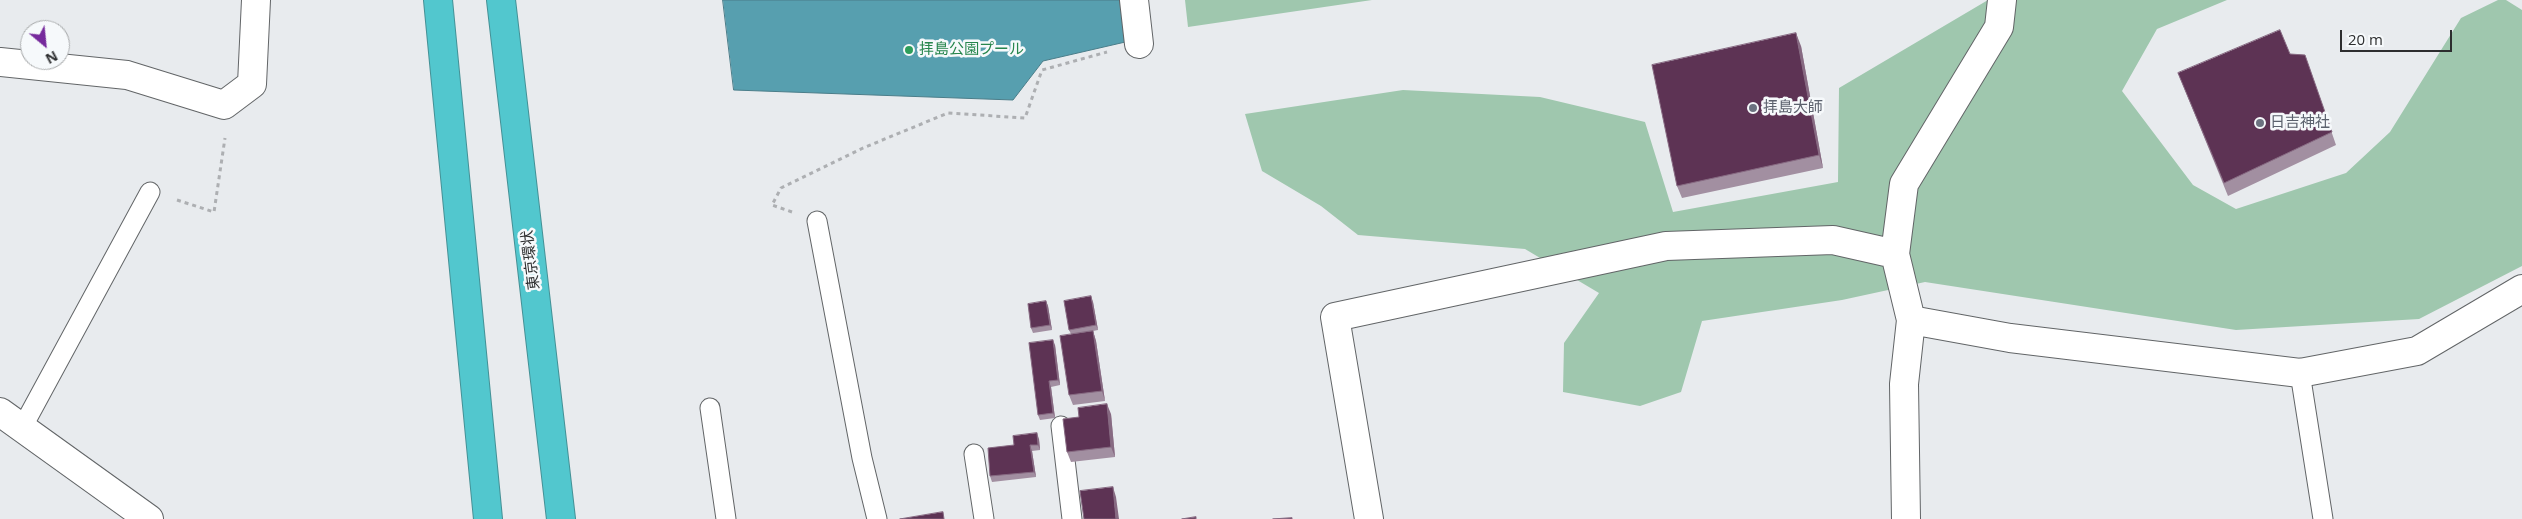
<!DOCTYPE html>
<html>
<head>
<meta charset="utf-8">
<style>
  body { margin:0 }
  #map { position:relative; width:2522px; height:519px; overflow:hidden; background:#e8ebee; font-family:"Open Sans",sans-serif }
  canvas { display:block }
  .north { position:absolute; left:20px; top:20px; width:50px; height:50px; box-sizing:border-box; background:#f6f9fb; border:1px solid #a6a8a9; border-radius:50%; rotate:152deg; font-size:14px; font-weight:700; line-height:20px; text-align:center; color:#2d2e2f }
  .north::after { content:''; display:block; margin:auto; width:18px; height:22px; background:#762a9c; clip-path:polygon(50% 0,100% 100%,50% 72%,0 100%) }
  .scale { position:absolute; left:2340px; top:30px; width:112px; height:22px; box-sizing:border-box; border:2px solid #2d2e2f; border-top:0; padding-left:6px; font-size:15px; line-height:18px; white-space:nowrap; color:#2d2e2f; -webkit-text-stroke:4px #f6f9fb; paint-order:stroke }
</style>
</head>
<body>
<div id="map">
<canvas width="2522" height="519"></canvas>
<div class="north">N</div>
<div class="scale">20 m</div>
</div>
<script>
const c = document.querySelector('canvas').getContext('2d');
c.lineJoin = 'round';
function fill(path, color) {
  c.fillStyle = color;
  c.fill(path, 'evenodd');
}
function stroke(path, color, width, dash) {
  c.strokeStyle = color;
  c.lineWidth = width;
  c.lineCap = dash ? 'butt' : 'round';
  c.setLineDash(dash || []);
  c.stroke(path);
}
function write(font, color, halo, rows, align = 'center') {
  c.font = font + ' "Open Sans","Noto Sans JP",sans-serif';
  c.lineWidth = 5;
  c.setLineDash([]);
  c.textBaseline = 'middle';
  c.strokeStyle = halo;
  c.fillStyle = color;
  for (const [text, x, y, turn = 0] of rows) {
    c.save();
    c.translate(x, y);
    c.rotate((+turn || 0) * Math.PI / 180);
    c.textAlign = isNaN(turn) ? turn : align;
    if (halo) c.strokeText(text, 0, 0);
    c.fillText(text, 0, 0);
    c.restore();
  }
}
fill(new Path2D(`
  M1185 0H1372L1188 27Z
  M1988 0H2227L2157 29 2122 91 2193 185 2236 209 2346 173 2390 132 2461 18 2498 0H2506L2522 10V266L2419 319 2236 330 1925 282 1842 300 1702 321 1681 392 1640 406 1563 392 1564 343 1599 293 1525 249 1358 235 1321 206 1262 171 1245 114 1403 90 1540 97 1645 122 1673 212 1838 182 1839 88Z`), '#9fc7ae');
const water = new Path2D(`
  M723 0H1131L1134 40 1043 61 1013 100 734 90Z`);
fill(water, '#579faf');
stroke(water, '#4a7d89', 1);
const lane = new Path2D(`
  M817 221 862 458 877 519
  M2300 373 2323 519
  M710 408 726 519
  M1061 426 1072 519
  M22 428 150 192
  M974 454 984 519`);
const street = new Path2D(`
  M1134 0 1139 44
  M0 62 127 75 224 105 252 84 256 0
  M1911 320 2010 338 2300 373 2417 351 2522 289
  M0 412 149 519
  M1369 519 1335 317 1666 246 1833 240 1895 254
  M1906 519 1904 384 1911 320 1895 254 1904 184 1999 27 2002 0`);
const highway = new Path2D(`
  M438 0 488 519
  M501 0 561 519`);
stroke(lane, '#626567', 21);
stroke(street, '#626567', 30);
stroke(highway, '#459196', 30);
stroke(new Path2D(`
  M177 200 214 212 225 138
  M792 212 772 205 781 188 863 148 948 113 1025 118 1042 70 1107 52`), '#adafb2', 3, [4, 4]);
stroke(lane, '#fff', 19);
stroke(street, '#fff', 28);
stroke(highway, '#52c7ce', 28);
fill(new Path2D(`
  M1801 46 1823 168 1682 198 1677 186Z
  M2290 54 2305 55 2336 145 2228 196 2178 73Z
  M1046 301 1048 306 1052 330 1033 333 1031 328Z
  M1093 302 1098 330 1093 331 1096 341 1105 401 1073 405 1069 395 1071 334 1069 330Z
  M1055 345 1060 385 1051 387 1055 418 1040 420 1038 415Z
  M1111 414 1115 457 1071 462 1067 452Z
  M1039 439 1040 450 1032 451 1036 477 992 482 990 476 1014 445Z`), '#a28fa1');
fill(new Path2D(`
  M1796 33 1801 46 1823 168 1819 155Z
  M1091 296 1093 302 1098 330 1096 325Z
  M1046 301 1048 306 1052 330 1050 325Z
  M1093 331 1096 341 1105 401 1102 391Z
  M1053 340 1055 345 1060 385 1058 380Z
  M1049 381 1051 387 1055 418 1053 413Z
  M1107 404 1111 414 1115 457 1111 447Z
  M1037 433 1039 439 1040 450 1038 445Z
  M1030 445 1032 451 1036 477 1034 472Z
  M1113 487 1116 497 1119 519H1116Z`), '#876a82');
const building = new Path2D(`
  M2280 30 2290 54 2305 55 2332 132 2224 183 2178 73Z
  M1796 33 1819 155 1677 186 1652 65Z
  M1091 296 1096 325 1069 330 1064 301Z
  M1046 301 1050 325 1031 328 1028 304Z
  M1093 331 1102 391 1069 395 1060 336Z
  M1053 340 1058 380 1049 381 1053 413 1038 415 1029 343Z
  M1107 404 1111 447 1067 452 1063 419 1079 417 1078 408Z
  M1037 433 1038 445H1030L1034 472 990 476 988 448 1014 445 1013 436Z
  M1113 487 1116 519H1084L1080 491Z
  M943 512 944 519H900Z
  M1196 517V519H1182Z
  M1292 518V519H1273Z`);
fill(building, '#5d3354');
stroke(building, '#876a82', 1);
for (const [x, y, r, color] of [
  [909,50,5,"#2e9e5b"],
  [1753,108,5,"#6b7280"],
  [2260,123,5,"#6b7280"]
]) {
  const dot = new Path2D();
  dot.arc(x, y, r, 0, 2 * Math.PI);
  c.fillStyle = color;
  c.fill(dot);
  stroke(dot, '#f6f9fb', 2);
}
write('15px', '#27864d', '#f6f9fb', [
  ["拝島公園プール",919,50]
], 'left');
write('15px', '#5b616d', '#f6f9fb', [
  ["拝島大師",1763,108],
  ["日吉神社",2270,123]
], 'left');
write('15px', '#2d2e2f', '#f6f9fb', [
  ["東京環状",531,260,-97]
]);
</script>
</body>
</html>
